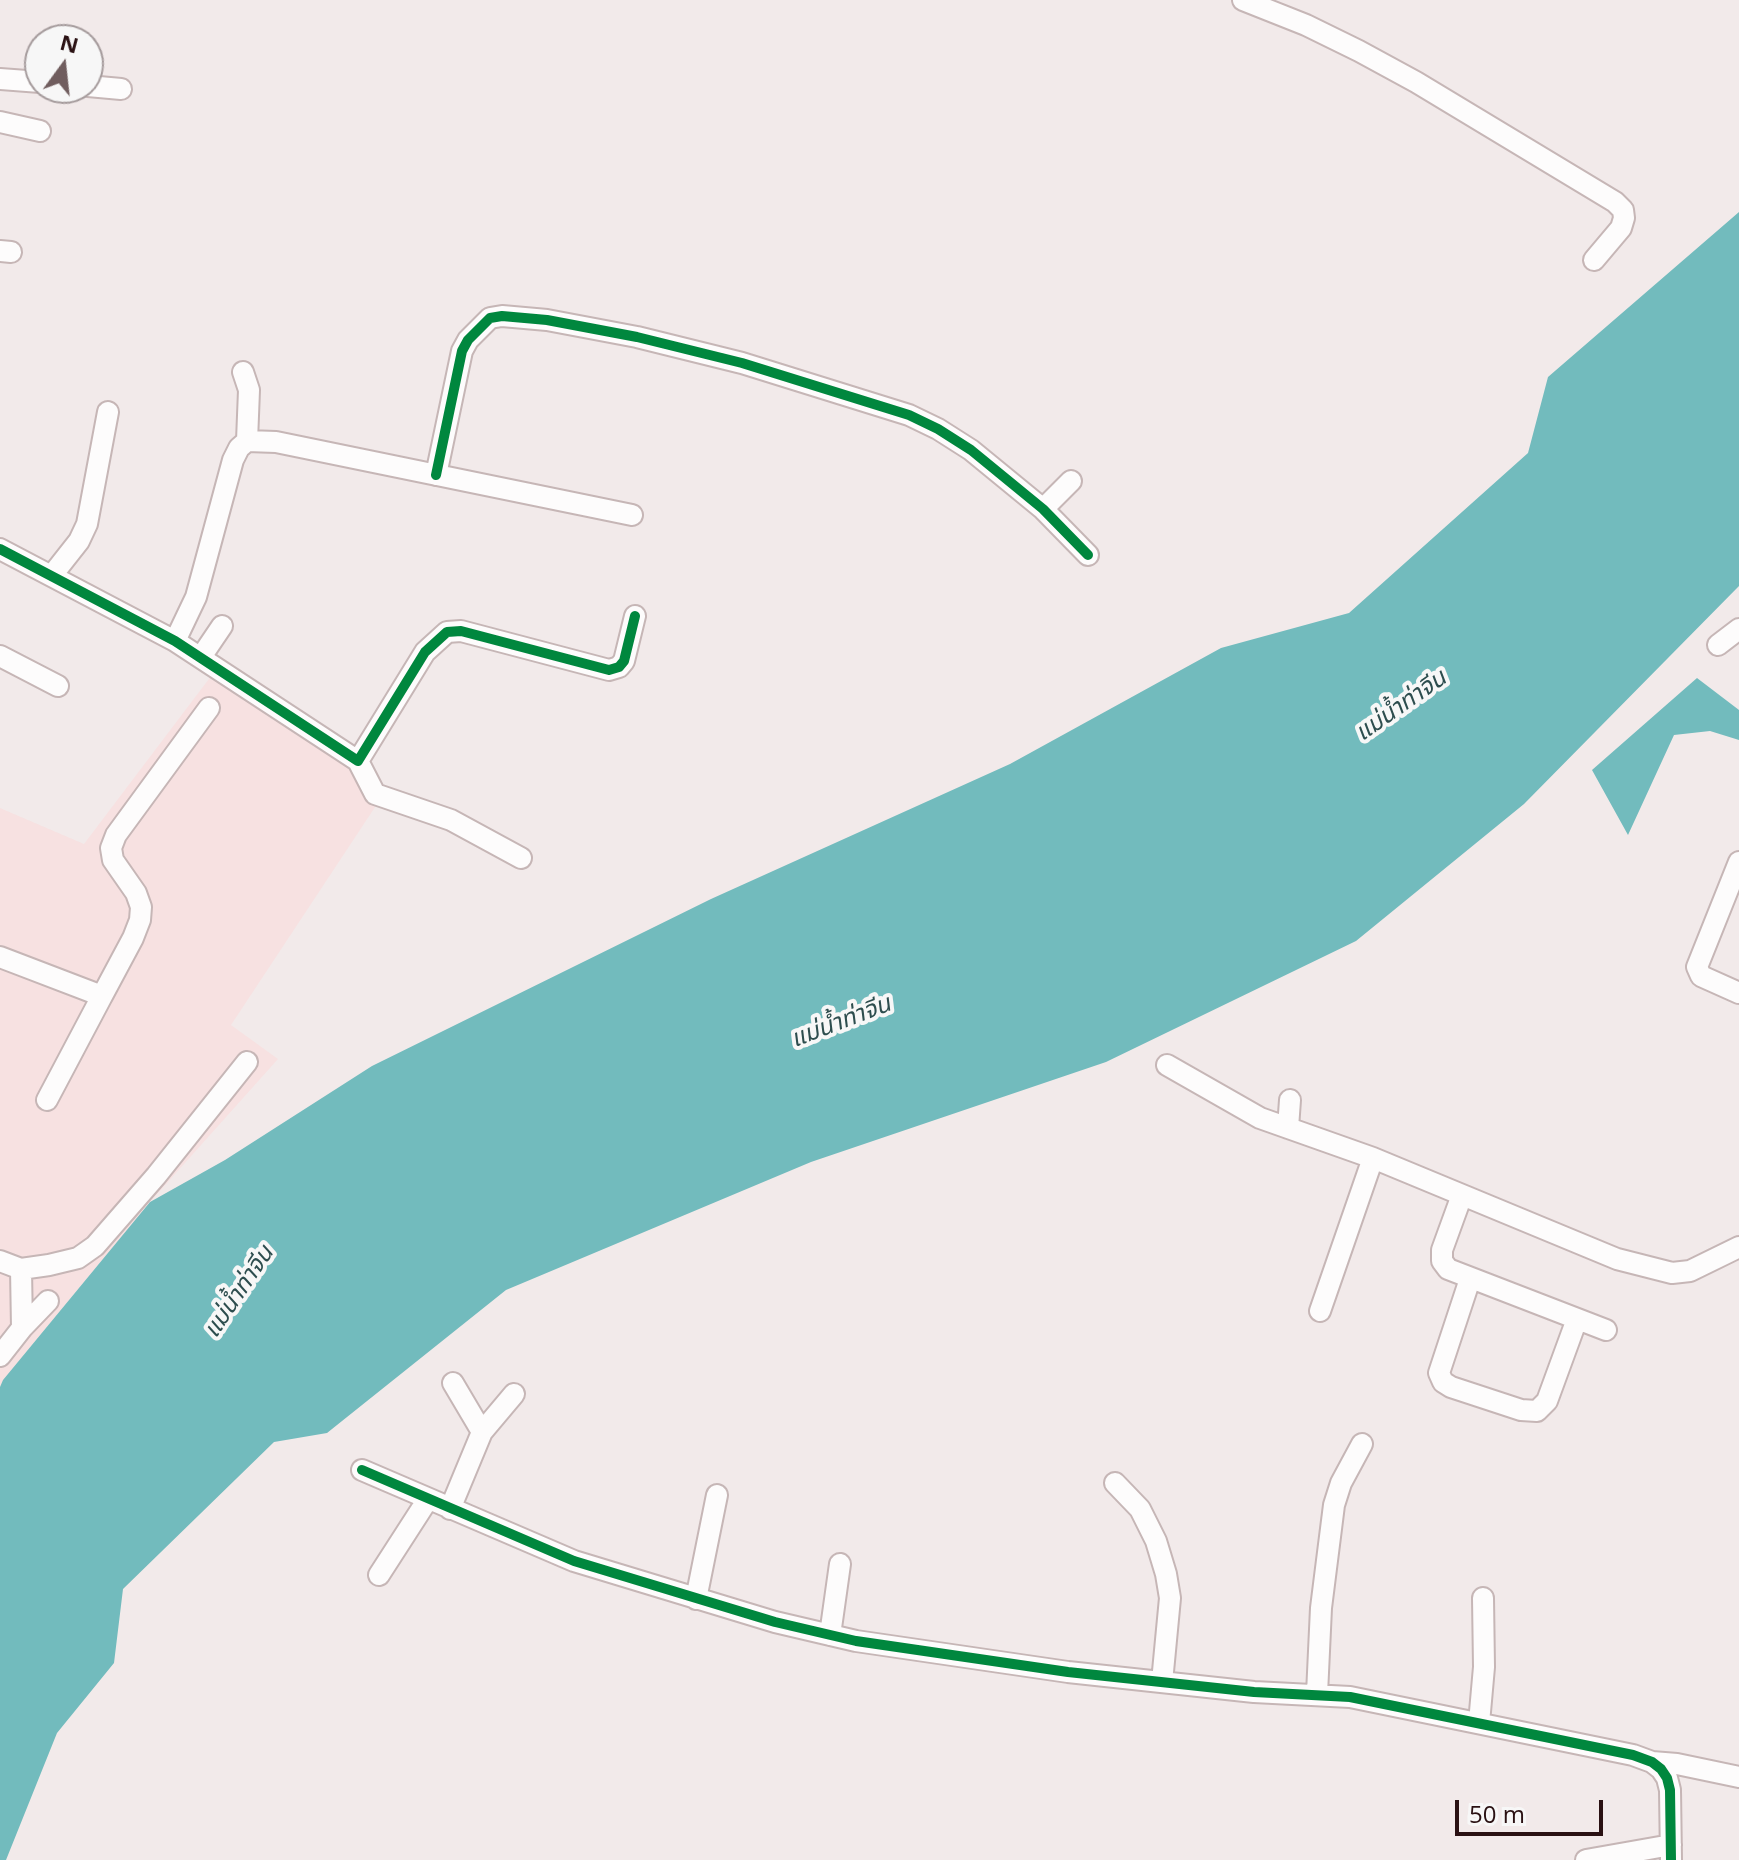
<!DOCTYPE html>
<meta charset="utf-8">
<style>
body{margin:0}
#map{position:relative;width:1739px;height:1860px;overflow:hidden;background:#f2eaea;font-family:"Open Sans",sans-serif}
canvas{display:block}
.north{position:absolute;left:24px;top:24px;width:80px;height:80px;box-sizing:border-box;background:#f7f7f7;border:2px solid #a59b9c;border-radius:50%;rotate:15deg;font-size:22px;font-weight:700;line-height:32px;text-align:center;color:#2a1113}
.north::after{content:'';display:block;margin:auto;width:28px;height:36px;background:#705d5e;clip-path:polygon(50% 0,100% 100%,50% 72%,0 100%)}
.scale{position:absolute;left:1455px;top:1800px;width:148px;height:36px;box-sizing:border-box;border:4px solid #2a1113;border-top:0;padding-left:10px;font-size:24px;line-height:28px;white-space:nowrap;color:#2a1113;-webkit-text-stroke:6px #f7f7f7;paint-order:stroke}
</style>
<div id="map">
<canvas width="1739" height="1860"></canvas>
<div class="north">N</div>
<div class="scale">50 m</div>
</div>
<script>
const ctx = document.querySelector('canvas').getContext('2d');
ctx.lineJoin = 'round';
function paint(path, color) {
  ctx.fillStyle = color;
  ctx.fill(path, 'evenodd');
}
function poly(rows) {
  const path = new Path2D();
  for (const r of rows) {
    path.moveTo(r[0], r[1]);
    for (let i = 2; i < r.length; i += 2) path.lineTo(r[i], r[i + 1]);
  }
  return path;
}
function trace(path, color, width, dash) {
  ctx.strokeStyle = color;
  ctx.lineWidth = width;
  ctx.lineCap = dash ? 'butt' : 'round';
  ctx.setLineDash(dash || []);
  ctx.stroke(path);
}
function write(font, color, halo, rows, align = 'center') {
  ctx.font = font + ' "Open Sans","Noto Sans Thai",sans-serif';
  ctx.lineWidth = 8;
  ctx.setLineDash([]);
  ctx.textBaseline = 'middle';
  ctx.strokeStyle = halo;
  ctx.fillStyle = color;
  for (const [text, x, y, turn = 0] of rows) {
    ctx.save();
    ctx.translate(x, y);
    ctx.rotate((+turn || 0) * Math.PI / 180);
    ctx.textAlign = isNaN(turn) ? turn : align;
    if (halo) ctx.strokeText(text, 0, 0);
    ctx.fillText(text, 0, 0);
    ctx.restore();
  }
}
const built = poly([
 [224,659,387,789,231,1025,278,1059,150,1202,3,1380,0,1387,0,808,84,844]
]);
const water = poly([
 [1739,212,1739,586,1524,804,1356,941,1106,1062,811,1162,506,1290,327,1433,274,1442,123,1589,114,1663,57,1733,6,1860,0,1860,0,1387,3,1380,150,1202,225,1160,372,1066,711,899,1010,764,1221,648,1349,613,1528,453,1548,377],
 [1697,678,1739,710,1739,740,1710,731,1674,735,1628,835,1592,770]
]);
const minor = poly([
 [1243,0,1306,25,1359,51,1416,82,1615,202,1623,210,1624,218,1621,228,1594,260],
 [0,79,40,82],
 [88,86,121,89],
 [0,122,40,131],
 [0,251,11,252],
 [243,372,249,390,247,441],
 [436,475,462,351,468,340,490,318,502,316,547,320,637,337,742,363,909,415,938,429,971,450,1043,509,1088,555],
 [1043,509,1071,481],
 [0,549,175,641,358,761,425,652,447,632,461,631,609,670,619,667,624,661,635,616],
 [53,574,79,541,87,524,108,412],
 [175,641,196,597,233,460,239,448,247,441,276,442,632,515],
 [1718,645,1739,629],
 [0,656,58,686],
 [201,657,222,626],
 [358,761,375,794,451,820,521,858],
 [1739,862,1697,967,1701,976,1739,993],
 [0,957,102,996,47,1100],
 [102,996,133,938,140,920,141,907,136,893,113,860,111,848,116,835,209,708],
 [1167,1065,1260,1118,1373,1158,1617,1259,1672,1273,1690,1271,1739,1247],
 [1288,1128,1290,1100],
 [1462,1195,1442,1250,1442,1261,1448,1269,1606,1330],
 [0,1261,21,1269,49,1265,78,1258,95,1246,156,1176,247,1062],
 [1470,1279,1439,1373,1443,1382,1451,1387,1521,1410,1537,1411,1547,1401,1577,1319],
 [1320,1311,1373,1158],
 [22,1328,48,1301],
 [0,1356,22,1328,21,1269],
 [453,1383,482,1432],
 [362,1470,574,1561,775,1622,856,1641,1068,1672,1254,1692,1350,1697,1633,1755,1652,1762,1661,1769,1667,1778,1670,1790,1671,1860],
 [1115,1483,1140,1509,1156,1541,1166,1574,1170,1598,1162,1682],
 [450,1509,482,1432,514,1394],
 [379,1575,428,1499],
 [696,1599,717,1495],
 [830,1635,840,1564],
 [1317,1694,1321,1608,1334,1505,1341,1483,1362,1444],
 [1479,1723,1484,1667,1483,1598],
 [1652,1762,1677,1764,1739,1777],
 [1586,1860,1671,1845]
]);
const cycleway = poly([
 [436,475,462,351,468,340,490,318,502,316,547,320,637,337,742,363,909,415,938,429,971,450,1043,509,1088,555],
 [0,549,175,641,358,761,425,652,447,632,461,631,609,670,619,667,624,661,635,616],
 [362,1470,574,1561,775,1622,856,1641,1068,1672,1254,1692,1350,1697,1633,1755,1652,1762,1661,1769,1667,1778,1670,1790,1671,1860]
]);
const waterNames = [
 ["แม่น้ำท่าจีน",1401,706,-35],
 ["แม่น้ำท่าจีน",841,1022,-21],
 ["แม่น้ำท่าจีน",239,1292,-56]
];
paint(built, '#f7e1e1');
paint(water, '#72bbbd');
trace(minor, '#c6b6b6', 24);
trace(minor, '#fdfcfc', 20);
trace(cycleway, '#00873e', 10);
write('italic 24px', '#2d4d4e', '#f7f7f7', waterNames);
</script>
